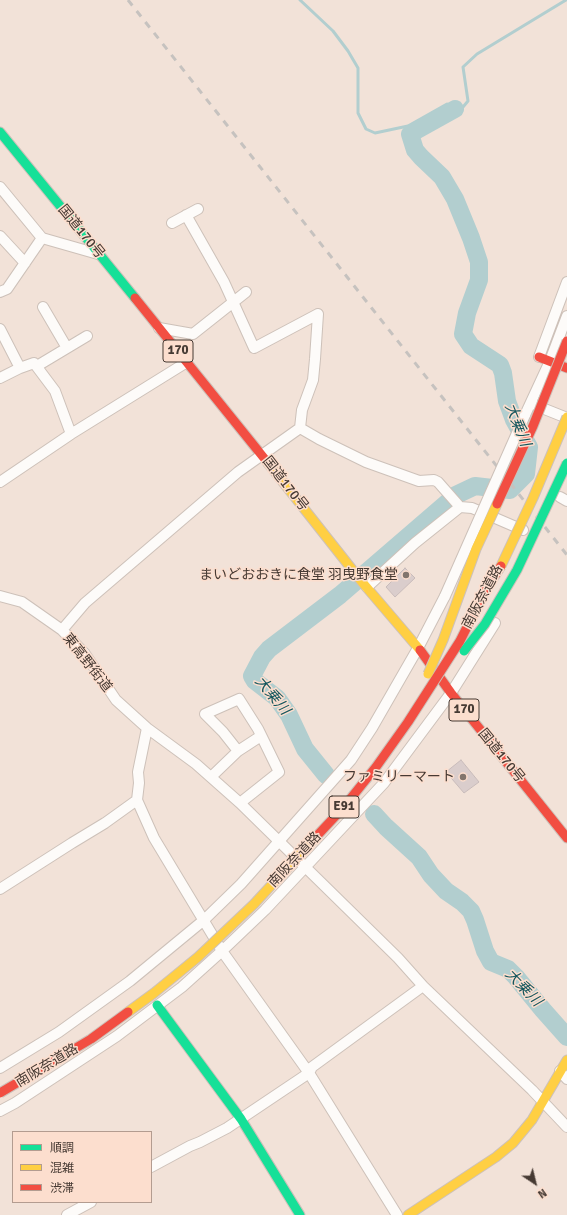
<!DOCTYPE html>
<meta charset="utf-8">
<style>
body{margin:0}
#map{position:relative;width:567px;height:1215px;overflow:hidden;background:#f2e2d8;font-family:Signika,"Noto Sans JP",sans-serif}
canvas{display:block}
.legend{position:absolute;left:12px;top:1131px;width:140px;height:72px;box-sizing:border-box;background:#fcdece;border:1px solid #b39c90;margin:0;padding:5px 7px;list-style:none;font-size:12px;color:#463a33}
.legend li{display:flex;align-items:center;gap:8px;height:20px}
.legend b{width:20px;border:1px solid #b39c90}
.north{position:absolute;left:515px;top:1163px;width:40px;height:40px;-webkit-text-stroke:3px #fcdece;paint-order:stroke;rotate:145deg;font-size:11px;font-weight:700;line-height:16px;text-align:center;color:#463a33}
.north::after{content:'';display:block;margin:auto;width:14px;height:18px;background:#463a33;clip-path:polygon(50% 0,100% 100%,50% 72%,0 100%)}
</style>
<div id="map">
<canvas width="567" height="1215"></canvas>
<ul class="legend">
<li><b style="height:5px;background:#16e098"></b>順調</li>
<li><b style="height:5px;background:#ffcf43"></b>混雑</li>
<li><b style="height:5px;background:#f24e42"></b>渋滞</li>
</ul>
<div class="north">N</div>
</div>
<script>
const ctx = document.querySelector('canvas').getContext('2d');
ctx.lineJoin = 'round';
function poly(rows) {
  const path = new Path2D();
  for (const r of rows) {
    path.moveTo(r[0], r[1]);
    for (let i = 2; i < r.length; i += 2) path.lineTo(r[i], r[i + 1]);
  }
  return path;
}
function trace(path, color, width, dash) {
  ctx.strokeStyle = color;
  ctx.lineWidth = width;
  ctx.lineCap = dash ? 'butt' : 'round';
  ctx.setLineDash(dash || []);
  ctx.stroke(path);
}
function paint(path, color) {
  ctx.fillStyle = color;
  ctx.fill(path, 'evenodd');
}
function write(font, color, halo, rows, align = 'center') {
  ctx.font = font + ' Signika,"Noto Sans JP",sans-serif';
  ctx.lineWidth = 3;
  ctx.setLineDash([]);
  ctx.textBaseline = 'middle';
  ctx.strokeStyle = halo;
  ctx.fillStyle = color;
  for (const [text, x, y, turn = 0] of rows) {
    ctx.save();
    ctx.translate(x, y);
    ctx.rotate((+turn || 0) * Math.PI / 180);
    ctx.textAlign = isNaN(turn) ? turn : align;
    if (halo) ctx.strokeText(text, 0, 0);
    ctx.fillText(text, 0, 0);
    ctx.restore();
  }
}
const stream = poly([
 [300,0,333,31,348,51,358,68,358,113,366,129,375,133,408,126,447,104,455,109,463,107,468,101,463,67,477,54,566,0]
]);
const river = poly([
 [326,775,305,749,289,715,277,698,255,681,252,676,262,657,269,649,340,595,456,495,475,486,510,490,526,474,529,447,514,420,507,401,503,373,500,365,471,346,463,334,467,313,479,280,479,262,471,238,455,199,442,177,421,157,415,150,410,134,455,109],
 [374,814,386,827,419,857,431,875,446,891,462,902,471,911,475,920,485,951,491,962,508,969,516,977,543,1010,567,1037]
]);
const building = poly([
 [405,568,415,578,395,597,386,587,405,568],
 [461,760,479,782,464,793,446,772,461,760]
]);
const street = poly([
 [0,187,42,238,98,254],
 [186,215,224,282,254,348,318,314],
 [172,223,198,209],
 [0,236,25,263],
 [0,292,7,289,42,238],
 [43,307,67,348],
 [159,328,193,334,246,292],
 [0,329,20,368,34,363,55,391,71,434],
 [539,357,567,282],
 [37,366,87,336],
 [0,378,20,368],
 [537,406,567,418],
 [525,415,550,361,567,316],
 [300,428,319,439,366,462,419,481,434,480,438,482,460,507],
 [0,482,71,434,187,362],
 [560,497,567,501],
 [367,587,415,543,460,507,472,508,523,530],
 [0,596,22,602,62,630,85,654,116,700,147,728,196,764,240,803,398,958,423,986,532,1090,567,1127],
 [62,630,85,603,238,472,300,428,302,410,313,380,315,359,318,314],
 [147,728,138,772,139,783,137,800,154,838,222,951,309,1073,397,1215],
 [238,751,223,732,205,714,239,699,258,729,279,772,240,803],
 [211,777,238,751,261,736],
 [0,889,72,843,105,823,137,800],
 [0,1068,59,1032,130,981,204,920,241,884,351,760,372,728,418,648,445,596],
 [560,1071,567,1079],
 [0,1111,15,1103,117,1036,182,987,222,951,265,910,384,783,451,693,495,623],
 [151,1167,190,1146,200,1142,227,1128,309,1073,312,1067,423,986],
 [67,1215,91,1202]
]);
const fast = poly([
 [0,132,135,298],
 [157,1005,241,1119,300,1215]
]);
const slow = poly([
 [268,463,362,582,420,650],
 [408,1215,496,1157,513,1143,532,1120,567,1060]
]);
const jam = poly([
 [135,298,268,463],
 [539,357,567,368],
 [420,650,451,693,567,838]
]);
const rail = poly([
 [128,0,567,555]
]);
const streetBridge = poly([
 [445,596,525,415]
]);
const fastBridge = poly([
 [464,651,485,624,517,570,567,463]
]);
const slowBridge = poly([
 [501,566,533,498,567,417],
 [428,674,443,640,476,549,497,504],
 [128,1012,154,993,198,957,254,904,313,840]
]);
const jamBridge = poly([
 [497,504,533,426,567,341],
 [313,840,343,808,376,767,408,722,460,641,485,591,501,566],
 [0,1093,91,1039,128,1012]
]);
const markers = [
 [406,575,4,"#82756d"],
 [463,777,4,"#82756d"]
];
const shields = [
 [178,351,30],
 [464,710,30],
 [344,807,30]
];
const shieldNames = [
 ["170",178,351],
 ["170",464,710],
 ["E91",344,807]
];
const streetNames = [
 ["国道170号",81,232,51],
 ["国道170号",285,484,52],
 ["南阪奈道路",483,597,-62],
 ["東高野街道",87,663,52],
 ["国道170号",501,756,51],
 ["南阪奈道路",295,860,-47],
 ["南阪奈道路",47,1066,-31]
];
const poiNames = [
 ["まいどおおきに食堂 羽曳野食堂",398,575],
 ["ファミリーマート",455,777]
];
const waterNames = [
 ["大乗川",517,425,68],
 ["大乗川",272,696,50],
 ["大乗川",523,988,46]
];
trace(stream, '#b2cecf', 3);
trace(river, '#b2cecf', 18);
paint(building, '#dacdcc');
trace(building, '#c8bbba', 1);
trace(street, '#cdc1b9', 12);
trace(fast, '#cdc1b9', 11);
trace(slow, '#cdc1b9', 11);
trace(jam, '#cdc1b9', 11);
trace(street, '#fdfbf9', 10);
trace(fast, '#16e098', 9);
trace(slow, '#ffcf43', 9);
trace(jam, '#f24e42', 9);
trace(rail, '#c6c2bf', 3, [7, 7]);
trace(streetBridge, '#cdc1b9', 12, []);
trace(fastBridge, '#cdc1b9', 11, []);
trace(slowBridge, '#cdc1b9', 11, []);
trace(jamBridge, '#cdc1b9', 11, []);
trace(streetBridge, '#fdfbf9', 10);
trace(fastBridge, '#16e098', 9);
trace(slowBridge, '#ffcf43', 9);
trace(jamBridge, '#f24e42', 9);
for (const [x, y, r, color] of markers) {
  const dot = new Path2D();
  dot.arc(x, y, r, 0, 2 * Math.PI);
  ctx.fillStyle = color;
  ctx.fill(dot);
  trace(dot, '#fcdece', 1.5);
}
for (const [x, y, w] of shields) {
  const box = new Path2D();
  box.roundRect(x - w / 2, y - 11, w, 22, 3);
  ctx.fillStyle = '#fcdece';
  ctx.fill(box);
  trace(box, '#463a33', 1);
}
write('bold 13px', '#463a33', null, shieldNames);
write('14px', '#463a33', '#fcdece', streetNames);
write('14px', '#463a33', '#fcdece', poiNames, 'right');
write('italic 15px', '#13565d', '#fcdece', waterNames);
</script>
